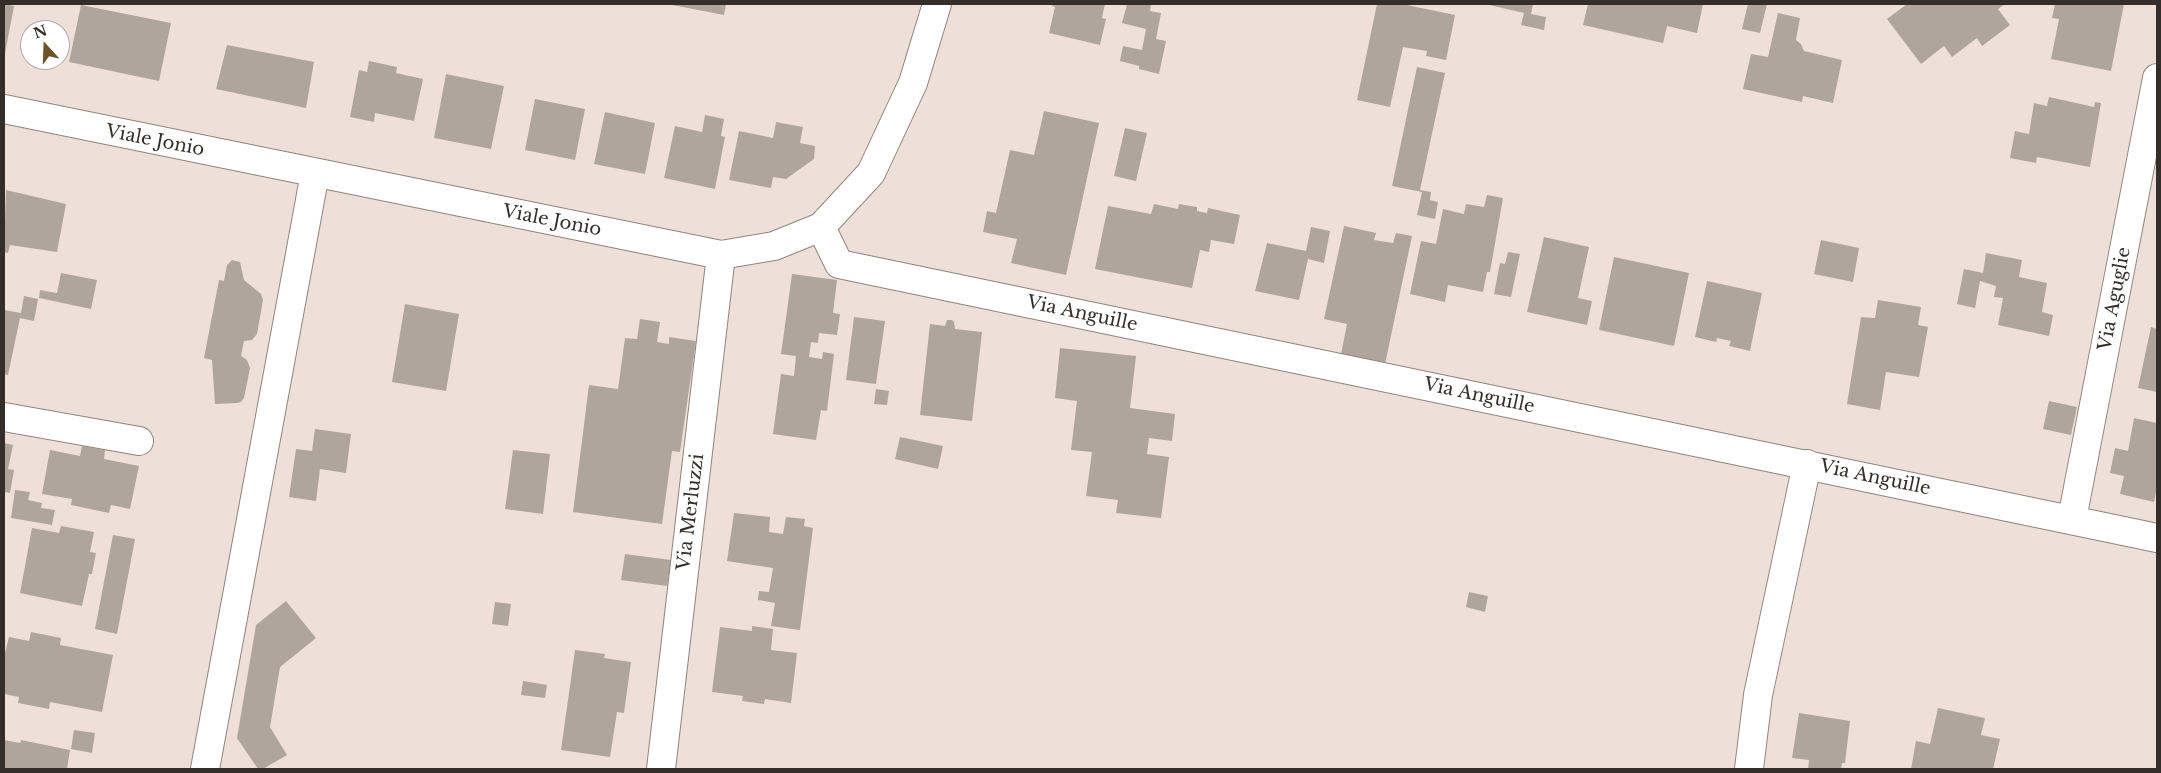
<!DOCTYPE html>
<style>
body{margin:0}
#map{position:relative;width:2161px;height:773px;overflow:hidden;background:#eee0d9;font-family:"Libre Baskerville",serif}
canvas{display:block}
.frame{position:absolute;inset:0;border:5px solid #342e2b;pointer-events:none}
.north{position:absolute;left:20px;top:20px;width:50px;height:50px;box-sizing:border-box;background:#fff;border:1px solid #aeabaa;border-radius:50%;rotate:340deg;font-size:14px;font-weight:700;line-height:20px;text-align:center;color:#342e2b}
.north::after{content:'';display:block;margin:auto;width:18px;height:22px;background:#6f5326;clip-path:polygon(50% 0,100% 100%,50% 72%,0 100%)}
</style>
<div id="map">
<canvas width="2161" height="773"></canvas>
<div class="frame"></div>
<div class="north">N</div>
</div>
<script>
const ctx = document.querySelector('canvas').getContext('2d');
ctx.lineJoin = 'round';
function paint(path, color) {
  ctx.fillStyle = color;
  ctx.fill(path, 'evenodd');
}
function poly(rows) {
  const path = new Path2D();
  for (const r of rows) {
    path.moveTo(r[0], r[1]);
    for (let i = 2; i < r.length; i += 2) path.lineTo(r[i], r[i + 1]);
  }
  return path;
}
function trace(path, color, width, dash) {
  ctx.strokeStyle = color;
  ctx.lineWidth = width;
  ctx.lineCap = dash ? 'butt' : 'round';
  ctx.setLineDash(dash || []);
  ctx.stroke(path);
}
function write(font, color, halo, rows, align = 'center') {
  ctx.font = font + ' "Libre Baskerville",serif';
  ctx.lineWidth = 4.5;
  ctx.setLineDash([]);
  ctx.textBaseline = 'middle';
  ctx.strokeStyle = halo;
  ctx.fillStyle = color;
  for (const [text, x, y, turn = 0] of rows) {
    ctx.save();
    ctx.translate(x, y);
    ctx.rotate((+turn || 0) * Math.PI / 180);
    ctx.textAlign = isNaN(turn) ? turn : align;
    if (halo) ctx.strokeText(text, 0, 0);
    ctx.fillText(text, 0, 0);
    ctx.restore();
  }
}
const building = poly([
 [4,4,14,6,5,54,4,54],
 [667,4,726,4,724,15],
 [1053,4,1105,4,1102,18,1106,19,1100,45,1049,33,1055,7,1052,6],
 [1127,4,1151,4,1150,11,1161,13,1156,39,1166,41,1159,74,1139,69,1139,66,1120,61,1123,46,1142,50,1146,29,1122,23],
 [1377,4,1402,4,1455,15,1446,60,1426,56,1427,51,1403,47,1390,107,1357,100],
 [1485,4,1533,4,1531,14,1546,17,1544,30,1521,25,1524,13],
 [1588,4,1703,4,1697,33,1667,26,1663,43,1583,25],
 [1748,4,1767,4,1760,33,1742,29],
 [1907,4,2005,4,1998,9,2010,25,1982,46,1977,38,1952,57,1944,46,1921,64,1887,19],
 [2055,4,2124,4,2111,71,2051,59,2059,19,2052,18],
 [81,5,171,23,159,81,69,62],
 [1778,13,1800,18,1796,40,1801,44,1804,51,1842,60,1833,103,1803,96,1802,102,1743,89,1751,54,1768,57],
 [227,45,314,62,306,108,216,89],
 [369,61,397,67,396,73,423,79,414,121,375,113,374,122,350,117,359,70,367,72],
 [1417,67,1445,73,1420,190,1431,192,1430,200,1438,202,1435,219,1417,215,1422,192,1392,186],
 [446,74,504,86,491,149,434,138],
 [2049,97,2094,107,2095,102,2101,103,2090,167,2037,157,2036,163,2010,158,2015,131,2029,134,2034,103,2047,106],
 [535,99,585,109,575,160,525,150],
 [1044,111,1099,123,1066,275,1011,263,1017,239,983,232,987,211,996,213,1010,150,1034,155],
 [605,112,655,123,645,174,594,164],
 [705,115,724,119,721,136,725,137,715,189,664,178,675,126,702,132],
 [776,122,803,127,800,143,815,146,814,159,786,179,773,177,771,188,729,180,739,131,773,138],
 [1125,128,1147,133,1136,181,1114,176],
 [6,190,66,204,57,252,10,245,8,253,4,252],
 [1487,195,1503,198,1490,272,1487,272,1483,292,1448,285,1445,302,1410,294,1421,241,1436,244,1443,209,1464,214,1466,204,1484,207],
 [1154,204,1178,209,1179,204,1197,207,1197,211,1207,213,1208,208,1240,215,1234,244,1211,240,1209,252,1200,250,1192,288,1095,269,1108,206,1151,214],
 [1344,226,1376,233,1374,240,1393,243,1396,233,1412,236,1384,369,1340,359,1347,324,1324,319],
 [1311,227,1330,231,1324,263,1308,259,1299,300,1255,291,1267,243,1306,251],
 [1544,237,1589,247,1578,298,1592,301,1587,325,1527,312],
 [1821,240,1859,248,1853,282,1814,274],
 [1508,252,1520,254,1511,297,1494,294,1500,263,1505,264],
 [1986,253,2022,260,2019,277,2047,283,2042,312,2053,315,2049,336,1998,325,2003,298,1994,297,1996,286,1980,281,1975,308,1957,304,1964,269,1983,273],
 [1614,257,1689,273,1674,346,1599,330],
 [232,260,240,262,244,280,261,294,263,300,257,334,252,340,244,341,241,356,247,360,250,368,244,398,241,402,237,403,215,404,212,360,204,358,219,280,224,281,227,265],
 [61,273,97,280,91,309,39,298,40,290,57,293],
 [792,274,837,280,833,313,840,314,837,335,819,333,818,343,811,342,809,357,822,359,823,352,834,354,827,411,821,410,816,440,773,434,781,374,794,376,796,356,781,354],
 [1707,281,1762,293,1750,351,1729,346,1731,341,1717,338,1716,342,1695,337],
 [24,296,38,299,34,321,20,318,8,375,4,374,4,310,21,313],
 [1878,300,1921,307,1918,325,1928,327,1919,377,1886,372,1880,410,1847,404,1861,317,1875,318],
 [405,304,459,314,446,391,392,382],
 [854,317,885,321,876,384,846,380],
 [640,319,660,322,657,342,669,344,669,337,696,341,680,452,672,451,662,524,573,512,589,385,618,389,625,338,637,339],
 [947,320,952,320,954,322,955,329,982,332,972,421,920,415,930,324,945,326],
 [2151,327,2157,329,2157,392,2138,388],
 [1060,348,1136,356,1130,408,1175,414,1172,441,1149,438,1147,454,1169,457,1161,518,1116,513,1118,500,1086,496,1092,452,1071,450,1077,401,1055,398],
 [876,389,889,391,887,405,874,404],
 [2049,401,2077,407,2071,435,2043,429],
 [2134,418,2157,423,2157,488,2154,502,2120,494,2124,476,2110,473,2115,448,2128,451],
 [315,429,351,434,346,473,320,469,316,501,289,497,296,449,312,451],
 [900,437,943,446,938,469,895,459],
 [4,443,13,445,8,469,14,470,10,493,4,492],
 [82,446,105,450,104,459,139,466,130,509,111,505,109,513,71,505,72,499,42,494,50,450,80,456],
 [513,450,550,454,543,514,505,509],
 [15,490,30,492,28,500,42,503,41,508,55,510,52,525,11,518],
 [734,513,770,517,769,532,783,534,786,517,805,519,804,526,813,528,800,630,771,626,775,603,758,600,759,591,769,592,773,568,727,561],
 [61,526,94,532,90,552,96,553,92,574,89,574,82,606,20,593,32,528,59,533],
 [113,535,135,539,117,634,95,629],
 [625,554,671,560,667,586,621,580],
 [1469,592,1488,596,1485,612,1466,607],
 [286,601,316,638,280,667,270,727,287,755,263,769,258,769,237,738,256,625],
 [495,602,511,604,508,626,492,624],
 [752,626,773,629,771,650,797,653,791,703,765,699,764,704,742,701,743,696,712,692,720,627,752,631],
 [31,632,61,638,60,645,113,655,102,712,50,702,49,709,18,703,19,697,4,694,4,657,9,637,29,641],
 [575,650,605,654,604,658,631,662,624,713,617,712,610,757,561,750],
 [523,681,547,685,545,698,521,695],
 [1938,708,1985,718,1981,735,2000,739,1993,769,1911,769,1916,741,1930,744],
 [1799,713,1850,721,1845,763,1842,763,1841,769,1808,769,1809,760,1792,758],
 [74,730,95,733,92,753,71,749],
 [4,740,20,743,21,740,70,750,67,769,4,769]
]);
const minor = poly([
 [4,109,721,255,774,246,821,227,871,173,913,83,937,4],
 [821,227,839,264,2157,538],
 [4,417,139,441],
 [2072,519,2157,78],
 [205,769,315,173],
 [661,769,721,255],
 [1749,769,1758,695,1807,464]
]);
const streetNames = [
 ["Viale Jonio",155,141,11],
 ["Viale Jonio",552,221,11],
 ["Via Aguglie",2115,299,-79],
 ["Via Anguille",1082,314,12],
 ["Via Anguille",1479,396,12],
 ["Via Anguille",1875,478,12],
 ["Via Merluzzi",691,512,-83]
];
paint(building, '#b0a59c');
trace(minor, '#91857e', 30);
trace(minor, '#fff', 28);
write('18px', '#342e2b', '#fff', streetNames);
</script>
